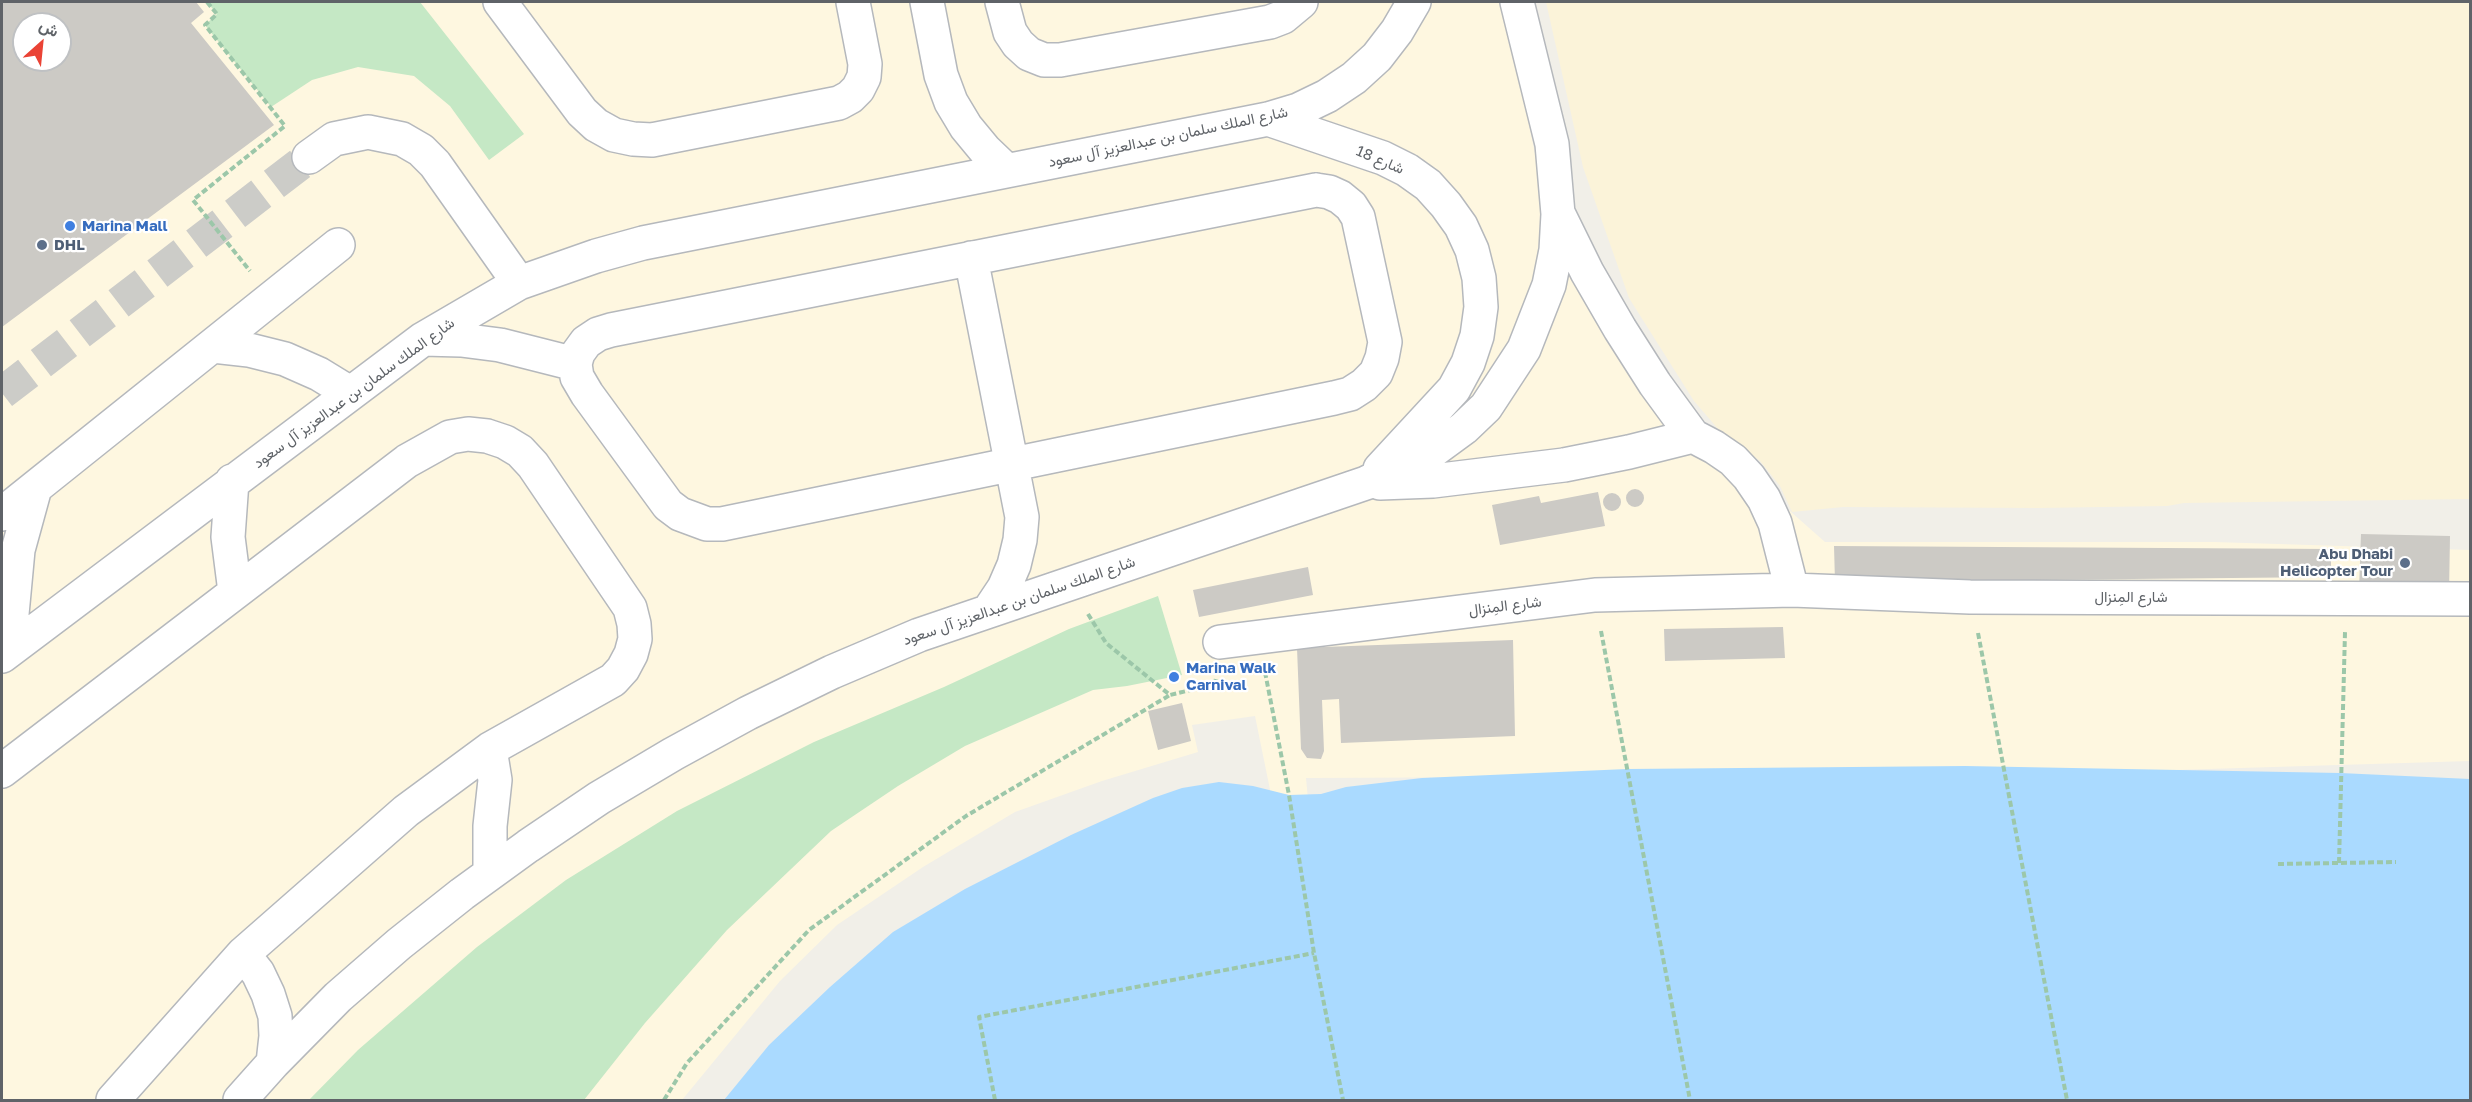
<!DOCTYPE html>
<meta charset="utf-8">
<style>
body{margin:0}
#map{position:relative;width:2472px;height:1102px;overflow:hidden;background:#f1efe8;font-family:"Golos Text",Vazirmatn,sans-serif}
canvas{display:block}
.frame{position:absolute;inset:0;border:3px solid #5f6368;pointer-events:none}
.north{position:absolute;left:12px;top:12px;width:60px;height:60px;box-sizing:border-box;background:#fff;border:2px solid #bfc1c3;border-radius:50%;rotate:27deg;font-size:16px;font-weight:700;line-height:24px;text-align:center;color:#5f6368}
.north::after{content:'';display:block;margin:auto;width:21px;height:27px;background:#ea4335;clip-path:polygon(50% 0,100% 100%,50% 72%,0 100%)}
</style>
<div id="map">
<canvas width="2472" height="1102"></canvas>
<div class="frame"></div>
<div class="north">ش</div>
</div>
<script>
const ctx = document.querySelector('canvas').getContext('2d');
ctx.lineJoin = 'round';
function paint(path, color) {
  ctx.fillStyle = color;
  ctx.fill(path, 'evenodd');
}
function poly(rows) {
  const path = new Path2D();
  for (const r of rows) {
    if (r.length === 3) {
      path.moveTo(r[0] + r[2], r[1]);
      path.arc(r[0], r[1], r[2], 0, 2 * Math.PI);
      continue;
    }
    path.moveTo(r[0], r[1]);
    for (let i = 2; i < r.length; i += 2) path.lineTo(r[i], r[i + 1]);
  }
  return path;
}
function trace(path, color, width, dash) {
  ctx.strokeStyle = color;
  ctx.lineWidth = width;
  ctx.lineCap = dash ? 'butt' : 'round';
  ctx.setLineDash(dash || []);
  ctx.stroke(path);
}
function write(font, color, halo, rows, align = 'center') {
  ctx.font = font + ' "Golos Text",Vazirmatn,sans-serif';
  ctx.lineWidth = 4.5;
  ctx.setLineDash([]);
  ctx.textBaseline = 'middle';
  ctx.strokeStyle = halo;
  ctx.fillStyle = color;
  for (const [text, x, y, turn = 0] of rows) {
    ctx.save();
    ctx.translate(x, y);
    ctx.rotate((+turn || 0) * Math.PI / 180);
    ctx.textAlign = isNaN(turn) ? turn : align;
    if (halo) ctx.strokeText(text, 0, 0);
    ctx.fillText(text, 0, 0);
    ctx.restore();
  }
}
const commercial = poly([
 [2,2,1504,2,1542,188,1665,424,1782,504,1825,542,2214,542,2470,550,2470,761,2011,775,1306,778,1310,821,1277,824,1255,716,1192,725,1198,752,1102,781,1015,812,923,867,837,925,780,981,682,1100,2,1100],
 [24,24,60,24,60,60,24,60]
]);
const green = poly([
 [207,2,420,2,524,134,489,160,450,106,414,76,358,67,312,80,271,107,205,25,217,14],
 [1158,596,1182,675,1127,686,1093,690,965,746,898,786,831,831,727,930,645,1023,584,1100,309,1100,358,1050,477,947,566,880,677,811,814,742,944,687,1069,629]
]);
const sand = poly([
 [1546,2,2470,2,2470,499,2184,503,2167,506,2039,508,1843,507,1792,512,1780,486,1760,461,1719,430,1694,401,1629,298,1583,167]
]);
const water = poly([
 [1965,766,2340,773,2470,779,2470,1100,724,1100,769,1045,830,987,893,932,965,889,1071,835,1153,798,1182,788,1219,782,1253,786,1289,795,1321,794,1346,787,1422,778,1627,769]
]);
const building = poly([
 [2,2,196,2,204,12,191,23,274,125,2,327],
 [24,24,60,24,60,60,24,60],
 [1635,498,9],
 [1598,492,1605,526,1500,545,1492,505,1539,496,1541,503],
 [1612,502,9],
 [2361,534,2450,536,2449,593,2359,590],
 [1834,546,2331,549,2331,577,1835,582],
 [1308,567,1313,595,1199,617,1193,590],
 [1783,627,1785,658,1665,661,1664,629],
 [1513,640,1515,736,1341,743,1339,699,1322,700,1324,751,1321,759,1307,758,1301,749,1297,648],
 [1182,703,1191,741,1158,750,1148,711]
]);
const minorTunnel = poly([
 [2,393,309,157]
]);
const path = poly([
 [207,2,217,14,205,25,285,126,193,200,250,271],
 [1088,614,1106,643,1170,695,1215,684,1216,677],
 [1601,631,1690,1100],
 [1978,633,2067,1100],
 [1265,672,1289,795,1314,953,1343,1100],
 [2339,863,2345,632],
 [2278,864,2396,862],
 [664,1100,687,1063,809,930,966,816,1170,695],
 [995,1100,979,1017,1314,953]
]);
const minor = poly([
 [500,2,582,112,596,125,614,135,633,139,652,140,839,103,850,97,858,89,864,77,865,64,853,2],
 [927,2,941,75,951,102,966,127,985,150,1007,171],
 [1002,2,1010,32,1018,44,1029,54,1044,60,1060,60,1270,22,1283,17,1301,2],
 [1268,119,1383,158,1407,170,1428,185,1446,205,1461,226,1472,250,1479,278,1481,307,1477,336,1468,363,1454,389,1380,469],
 [309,157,334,139,368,132,402,139,421,150,435,164,519,283],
 [1316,190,1329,192,1340,197,1351,206,1358,217,1385,342,1382,358,1376,373,1364,385,1350,394,1334,398,722,524,707,524,680,514,668,505,587,394,577,377,575,364,578,353,586,342,598,334,611,330,1316,190],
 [1559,215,1587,272,1620,329,1655,384,1693,436],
 [971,258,1022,517,1020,540,1014,565,1004,588,990,609],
 [423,339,461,340,500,345,575,364],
 [213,346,249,350,285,359,319,374,350,393],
 [232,481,228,537,235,592],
 [1380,483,1433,481,1564,465,1629,452,1693,436,1714,447,1733,460,1749,477,1764,499,1775,523,1792,590],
 [2,514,338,245],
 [1220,642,1595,595,1792,590,1970,597,2470,599],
 [14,646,12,614,18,550,35,488],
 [2,656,423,339,519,283,596,256,643,243,1268,119,1298,110,1327,96,1354,78,1377,57,1397,31,1414,2],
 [490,749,495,780,490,826,490,873],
 [2,771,407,461,450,437,468,434,487,436,505,442,520,451,533,465,630,608,634,624,635,639,631,654,623,669,613,680,490,749,406,811,243,954,113,1100],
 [243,954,258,973,268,994,275,1016,276,1036,273,1063],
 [240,1100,273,1063,338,997,399,944,462,894,528,846,599,798,673,754,748,713,832,672,919,635,1366,483,1434,450,1464,428,1486,407,1524,349,1549,285,1556,250,1558,214,1552,144,1517,2]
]);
const markers = [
 [70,226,6,"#3f7fe0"],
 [42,245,6,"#5c6f8a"],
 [2405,563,6,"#5c6f8a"],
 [1174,677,6,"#3f7fe0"]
];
const streetNames = [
 ["شارع الملك سلمان بن عبدالعزيز آل سعود",1168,137,-12],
 ["شارع 18",1380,160,23],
 ["شارع الملك سلمان بن عبدالعزيز آل سعود",354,393,-36],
 ["شارع المِنزال",2131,597],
 ["شارع الملك سلمان بن عبدالعزيز آل سعود",1019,601,-19],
 ["شارع المِنزال",1505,606,-7]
];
const shopNames = [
 ["Marina Mall",82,226],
 ["Marina Walk",1186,668],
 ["Carnival",1186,685]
];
const serviceNames = [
 ["DHL",54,245],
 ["Abu Dhabi",2393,554,"right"],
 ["Helicopter Tour",2393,571,"right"]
];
paint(commercial, '#fef7e0');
paint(green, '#c5e8c5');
paint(sand, '#fbf3d9');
paint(water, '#aadaff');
paint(building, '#cccac5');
trace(minorTunnel, '#ccccc8', 33, [33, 16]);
trace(minor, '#b5b8bc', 36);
trace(path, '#9cc7a9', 4, [6, 3]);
trace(minor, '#fff', 33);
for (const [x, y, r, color] of markers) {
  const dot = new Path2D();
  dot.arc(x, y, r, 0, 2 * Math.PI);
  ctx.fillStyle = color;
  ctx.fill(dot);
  trace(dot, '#fff', 2);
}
write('15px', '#5f6368', '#fff', streetNames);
write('bold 15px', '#366cbe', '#fff', shopNames, 'left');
write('bold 15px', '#4e5e75', '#fff', serviceNames, 'left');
</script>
